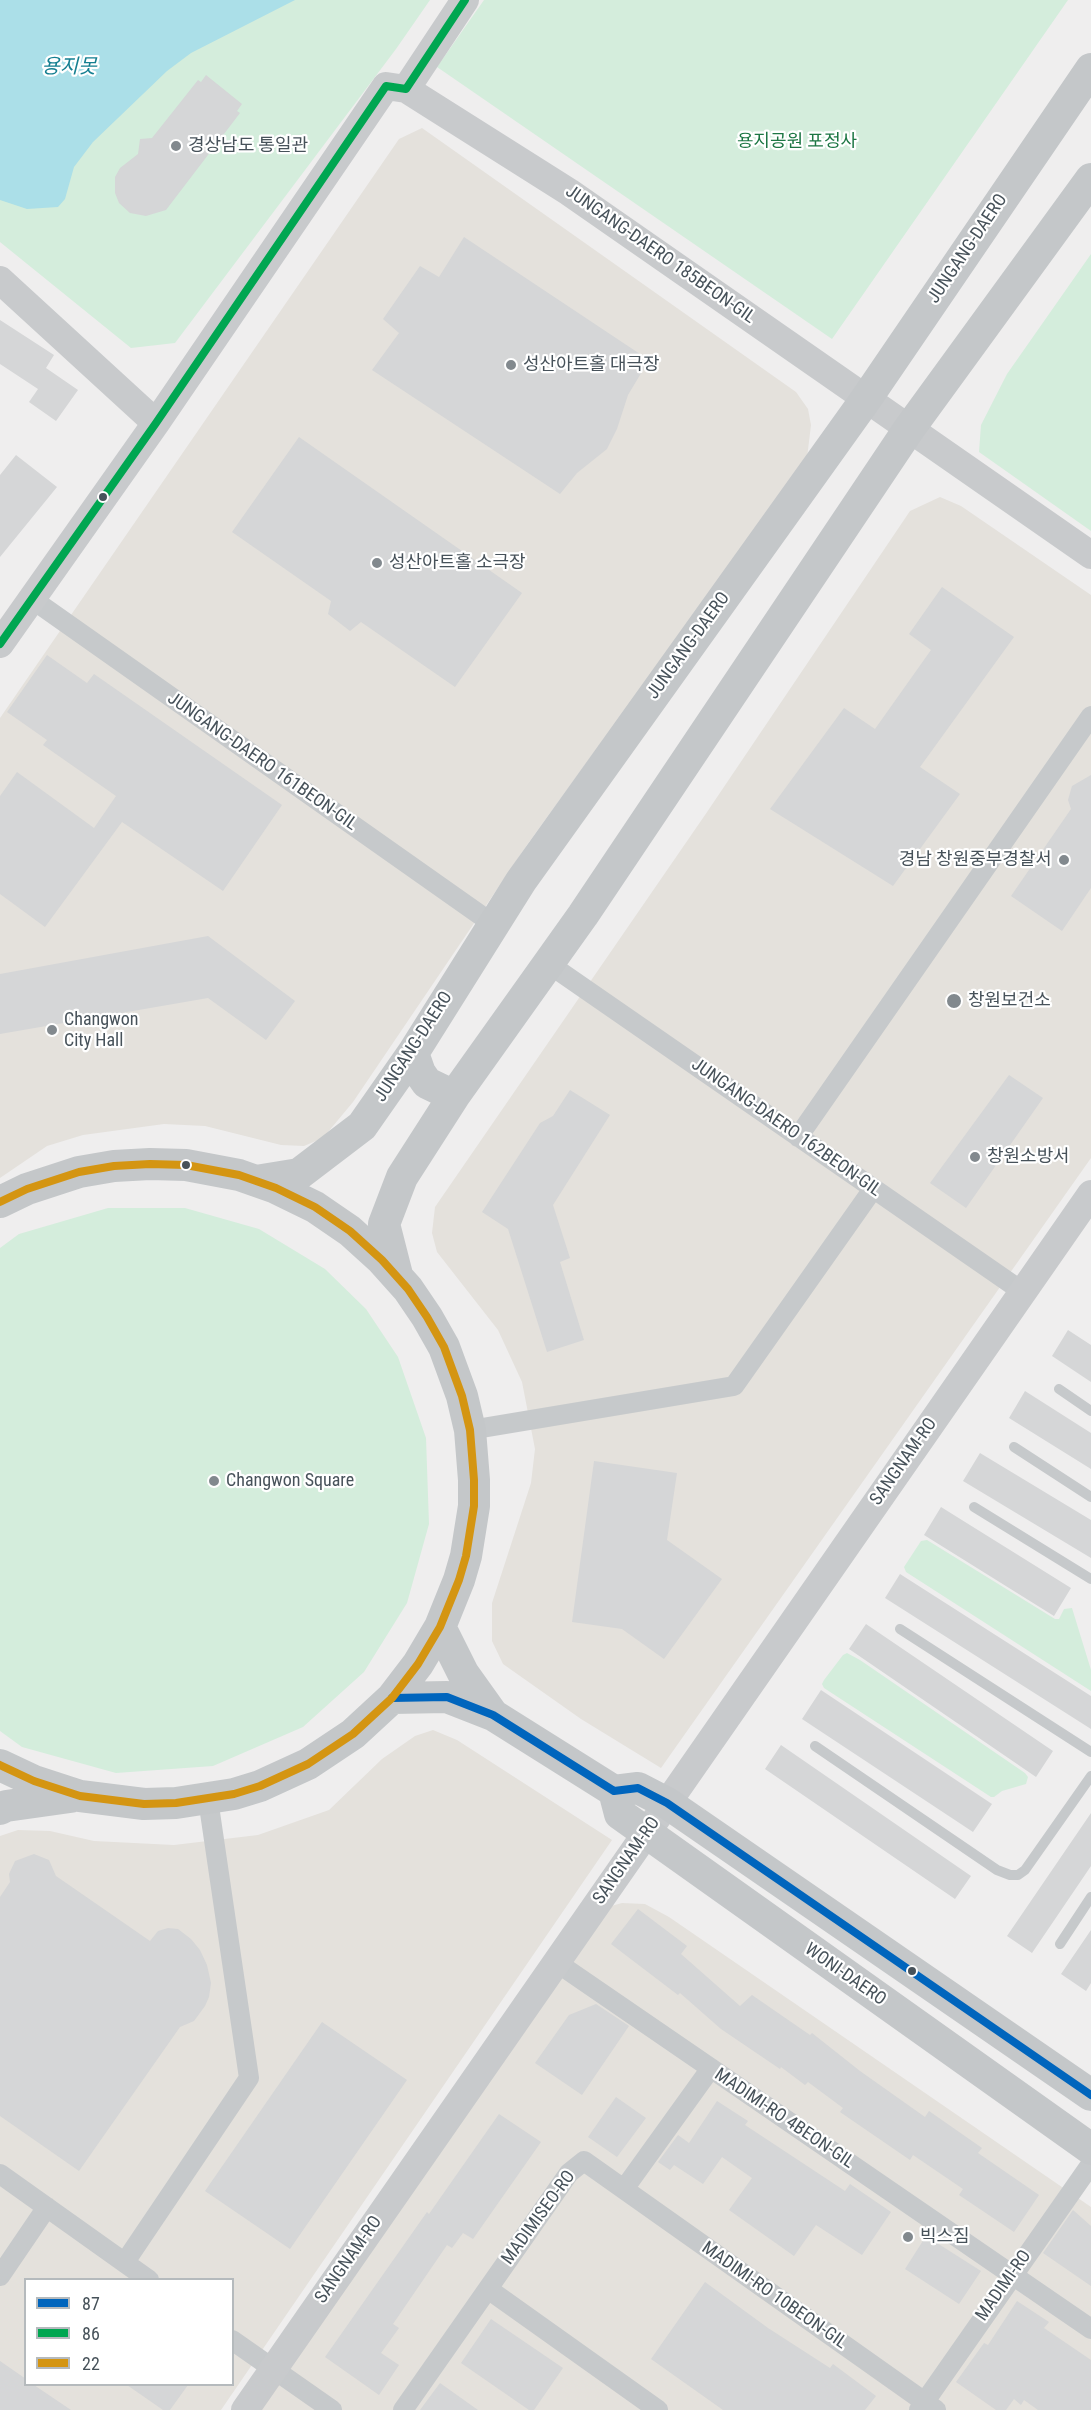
<!DOCTYPE html>
<meta charset="utf-8">
<style>
body{margin:0}
#map{position:relative;width:1091px;height:2410px;overflow:hidden;background:#efeeee;font-family:"Roboto Condensed",sans-serif}
canvas{display:block}
.legend{position:absolute;left:24px;top:2278px;width:210px;height:108px;box-sizing:border-box;background:#fff;border:2px solid #b5babd;margin:0;padding:8px 10px;list-style:none;font-size:18px;color:#47525a}
.legend li{display:flex;align-items:center;gap:12px;height:30px}
.legend b{width:30px;border:2px solid #b5babd}
</style>
<div id="map">
<canvas width="1091" height="2410"></canvas>
<ul class="legend">
<li><b style="height:8px;background:#0065bd"></b>87</li>
<li><b style="height:8px;background:#00a651"></b>86</li>
<li><b style="height:8px;background:#d49512"></b>22</li>
</ul>
</div>
<script>
const ctx = document.querySelector('canvas').getContext('2d');
ctx.lineJoin = 'round';
function paint(path, color) {
  ctx.fillStyle = color;
  ctx.fill(path, 'evenodd');
}
function poly(rows) {
  const path = new Path2D();
  for (const r of rows) {
    path.moveTo(r[0], r[1]);
    for (let i = 2; i < r.length; i += 2) path.lineTo(r[i], r[i + 1]);
  }
  return path;
}
function trace(path, color, width, dash) {
  ctx.strokeStyle = color;
  ctx.lineWidth = width;
  ctx.lineCap = dash ? 'butt' : 'round';
  ctx.setLineDash(dash || []);
  ctx.stroke(path);
}
function write(font, color, halo, rows, align = 'center') {
  ctx.font = font + ' "Roboto Condensed","Noto Sans KR",sans-serif';
  ctx.lineWidth = 4.5;
  ctx.setLineDash([]);
  ctx.textBaseline = 'middle';
  ctx.strokeStyle = halo;
  ctx.fillStyle = color;
  for (const [text, x, y, turn = 0] of rows) {
    ctx.save();
    ctx.translate(x, y);
    ctx.rotate((+turn || 0) * Math.PI / 180);
    ctx.textAlign = isNaN(turn) ? turn : align;
    if (halo) ctx.strokeText(text, 0, 0);
    ctx.fillText(text, 0, 0);
    ctx.restore();
  }
}
const commercial = poly([
 [422,128,796,392,808,409,811,425,807,458,527,845,353,1102,323,1138,304,1146,281,1145,205,1126,164,1124,83,1135,47,1146,0,1178,0,718,399,139],
 [940,497,961,506,1091,595,1091,1158,661,1768,581,1719,503,1664,492,1641,492,1603,531,1483,535,1449,522,1382,498,1330,437,1252,432,1233,435,1207,705,815,910,511],
 [433,1730,457,1740,612,1840,221,2410,0,2410,0,1836,18,1830,50,1831,94,1841,174,1845,258,1835,329,1810,382,1759,415,1736],
 [26,2280,232,2280,232,2384,26,2384],
 [622,1903,645,1904,669,1917,1091,2207,1091,2410,255,2410,604,1908]
]);
const green = poly([
 [0,0,430,0,396,49,175,343,131,348,0,242],
 [484,0,1068,0,832,339,437,67],
 [1091,254,1091,531,979,452,981,425,1007,374],
 [108,1208,185,1208,259,1229,325,1269,366,1309,398,1357,426,1438,429,1524,407,1603,364,1672,303,1727,213,1766,116,1773,22,1747,0,1731,0,1248,19,1234],
 [927,1540,1055,1619,1059,1619,1064,1609,1072,1608,1091,1670,1091,1691,906,1572,904,1567,921,1541],
 [847,1653,860,1660,1025,1773,1028,1777,1026,1784,1002,1791,994,1797,991,1797,824,1688,822,1684,824,1680,843,1655]
]);
const water = poly([
 [0,0,295,0,191,53,167,71,93,142,74,167,65,199,58,207,27,209,0,200]
]);
const building = poly([
 [206,75,242,104,237,111,240,113,166,210,146,216,130,213,119,203,115,193,115,177,120,168,138,154,140,139,152,138,198,80,201,82],
 [464,237,649,360,628,395,617,429,607,449,577,473,560,494,372,370,399,333,383,319,420,266,439,277],
 [0,320,54,355,46,368,78,390,56,421,29,402,38,389,0,364],
 [299,437,522,593,455,687,361,622,350,631,328,614,331,601,232,532],
 [16,455,57,487,0,557,0,475],
 [942,587,1014,637,920,767,960,794,893,886,770,809,844,708,875,729,931,650,909,634],
 [47,655,87,683,94,674,282,805,223,891,122,822,45,927,0,894,0,796,17,772,94,828,116,796,43,745,47,740,7,712],
 [1091,775,1091,888,1062,931,1011,896,1071,809,1068,800,1072,786],
 [208,936,295,1001,266,1040,208,998,0,1034,0,974],
 [1009,1075,1043,1098,966,1208,930,1183],
 [570,1090,610,1115,553,1205,570,1258,560,1262,584,1340,547,1352,508,1229,482,1212,540,1123,553,1116],
 [1068,1330,1091,1345,1091,1382,1052,1356],
 [1025,1391,1091,1433,1091,1469,1009,1418],
 [980,1453,1091,1520,1091,1558,963,1481],
 [594,1461,677,1473,667,1540,722,1579,664,1659,622,1629,572,1622],
 [941,1507,1071,1588,1054,1616,924,1535],
 [900,1574,1091,1696,1091,1729,885,1598],
 [866,1624,1053,1751,1036,1777,849,1649],
 [821,1690,992,1804,973,1832,802,1719],
 [781,1745,971,1876,955,1899,765,1769],
 [1091,1813,1091,1866,1032,1953,1007,1936],
 [34,1854,49,1860,56,1876,150,1941,158,1931,168,1928,178,1929,191,1939,200,1950,207,1965,211,1983,209,1997,205,2006,194,2021,180,2027,79,2171,0,2116,0,1897,10,1882,9,1874,15,1861],
 [638,1909,687,1946,681,1954,740,2006,752,1995,810,2035,812,2033,860,2071,925,2117,929,2111,982,2148,978,2153,1039,2195,1014,2232,959,2195,963,2189,913,2155,910,2160,840,2112,843,2108,808,2082,805,2085,781,2067,780,2069,721,2029,680,1993,678,1995,611,1944],
 [1091,1930,1091,1983,1086,1991,1061,1974],
 [596,2004,629,2026,582,2095,535,2063,569,2015],
 [322,2022,407,2080,290,2249,205,2191],
 [616,2097,646,2118,617,2157,588,2137],
 [717,2101,748,2121,745,2125,845,2191,850,2184,891,2212,862,2255,816,2225,794,2256,729,2210,752,2178,722,2157,703,2184,674,2165,670,2170,658,2162,678,2135,689,2143],
 [499,2114,541,2142,473,2239,463,2233,452,2248,447,2245,393,2324,399,2328,381,2353,399,2365,379,2395,325,2357,427,2212,429,2214],
 [1073,2210,1091,2226,1091,2286,1043,2253],
 [926,2236,981,2271,959,2304,905,2269],
 [705,2282,768,2328,830,2368,833,2364,876,2396,865,2410,723,2410,651,2359],
 [1017,2301,1049,2322,1044,2328,1091,2360,1091,2410,1038,2410,1024,2400,1021,2405,1014,2399,1006,2410,996,2410,956,2382,984,2343,988,2345],
 [491,2319,563,2368,534,2410,529,2410,461,2363],
 [0,2361,26,2379,26,2385,34,2385,71,2410,0,2410],
 [440,2383,478,2410,420,2410],
 [127,2385,188,2385,170,2410,163,2410]
]);
const lane = poly([
 [1059,1389,1091,1411],
 [1014,1447,1091,1497],
 [974,1507,1091,1579],
 [900,1629,1091,1752],
 [815,1746,997,1870,1010,1875,1018,1875,1025,1870,1091,1776],
 [1060,1944,1091,1897]
]);
const street = poly([
 [32,599,493,924],
 [549,964,1023,1292],
 [798,1137,1091,716],
 [470,1430,734,1386,873,1189],
 [556,1962,1091,2329],
 [0,2174,149,2280],
 [624,2189,711,2068],
 [125,2262,249,2078,208,1799],
 [0,2276,47,2207],
 [488,2289,658,2410],
 [232,2340,332,2410],
 [403,2410,569,2173,584,2161,936,2410],
 [919,2410,1091,2164]
]);
const secondary = poly([
 [406,89,569,192,1091,555],
 [0,280,156,423],
 [0,644,156,423,386,86,406,89,465,0],
 [245,2410,1091,1194]
]);
const primary = poly([
 [413,1053,420,1073,427,1083,454,1096],
 [256,1181,299,1174,362,1126,413,1053,521,881,866,399,1091,69],
 [0,1202,27,1189,79,1172,114,1166,150,1164,186,1165,239,1175,276,1188,315,1207,350,1231,382,1260,408,1289,427,1317,444,1347,462,1396,470,1430,474,1480,474,1506,466,1556,459,1580,440,1627,418,1664,392,1698,353,1734,308,1764,260,1786,234,1794,176,1803,144,1804,80,1796,34,1781,0,1765],
 [397,1275,384,1224,402,1177,454,1096,583,915,909,429,1091,179],
 [440,1627,463,1673,493,1715],
 [392,1698,447,1697,493,1715,614,1791,638,1788,667,1803,1091,2095],
 [614,1791,620,1814,1091,2149],
 [0,1809,6,1806,70,1797]
]);
const bus1 = poly([
 [392,1698,447,1697,493,1715,614,1791,638,1788,667,1803,1091,2095]
]);
const bus2 = poly([
 [0,644,156,423,386,86,406,89,465,0]
]);
const bus3 = poly([
 [0,1202,27,1189,79,1172,114,1166,150,1164,186,1165,239,1175,276,1188,315,1207,350,1231,382,1260,408,1289,427,1317,444,1347,462,1396,470,1430,474,1480,474,1506,466,1556,459,1580,440,1627,418,1664,392,1698,353,1734,308,1764,260,1786,234,1794,176,1803,144,1804,80,1796,34,1781,0,1765]
]);
const markers = [
 [176,146,6,"#82898e"],
 [511,365,6,"#82898e"],
 [103,497,5,"#47525a"],
 [377,563,6,"#82898e"],
 [1064,860,6,"#82898e"],
 [954,1001,8,"#82898e"],
 [52,1030,6,"#82898e"],
 [975,1157,6,"#82898e"],
 [186,1165,5,"#47525a"],
 [214,1481,6,"#82898e"],
 [912,1971,5,"#47525a"],
 [908,2237,6,"#82898e"]
];
const parkNames = [
 ["용지공원 포정사",797,142]
];
const poiNames = [
 ["경상남도 통일관",188,146],
 ["성산아트홀 대극장",523,365],
 ["성산아트홀 소극장",389,563],
 ["경남 창원중부경찰서",1052,860,"right"],
 ["창원보건소",968,1001],
 ["Changwon",64,1020],
 ["City Hall",64,1041],
 ["창원소방서",987,1157],
 ["Changwon Square",226,1481],
 ["빅스짐",920,2237]
];
const streetNames = [
 ["JUNGANG-DAERO",968,249,-56],
 ["JUNGANG-DAERO 185BEON-GIL",660,255,35],
 ["JUNGANG-DAERO",689,646,-54],
 ["JUNGANG-DAERO 161BEON-GIL",262,762,35],
 ["JUNGANG-DAERO",414,1047,-57],
 ["JUNGANG-DAERO 162BEON-GIL",786,1128,35],
 ["SANGNAM-RO",904,1462,-55],
 ["SANGNAM-RO",627,1861,-55],
 ["WONI-DAERO",845,1975,35],
 ["MADIMI-RO 4BEON-GIL",784,2119,34],
 ["MADIMISEO-RO",539,2218,-54],
 ["SANGNAM-RO",349,2260,-55],
 ["MADIMI-RO",1004,2286,-55],
 ["MADIMI-RO 10BEON-GIL",774,2296,35]
];
const waterNames = [
 ["용지못",69,68]
];
paint(commercial, '#e4e1dc');
paint(green, '#d4eddc');
paint(water, '#abdfe8');
paint(building, '#d5d6d7');
trace(lane, '#c6c9cb', 10);
trace(street, '#c6c9cb', 20);
trace(secondary, '#c8cacc', 28);
trace(primary, '#c4c7c9', 32);
trace(bus1, '#0065bd', 8);
trace(bus2, '#00a651', 8);
trace(bus3, '#d49512', 8);
for (const [x, y, r, color] of markers) {
  const dot = new Path2D();
  dot.arc(x, y, r, 0, 2 * Math.PI);
  ctx.fillStyle = color;
  ctx.fill(dot);
  trace(dot, '#fff', 2);
}
write('18px', '#1c7643', '#fff', parkNames);
write('18px', '#47525a', '#fff', poiNames, 'left');
write('18px', '#47525a', '#fff', streetNames);
write('italic 20px', '#157f91', '#fff', waterNames);
</script>
